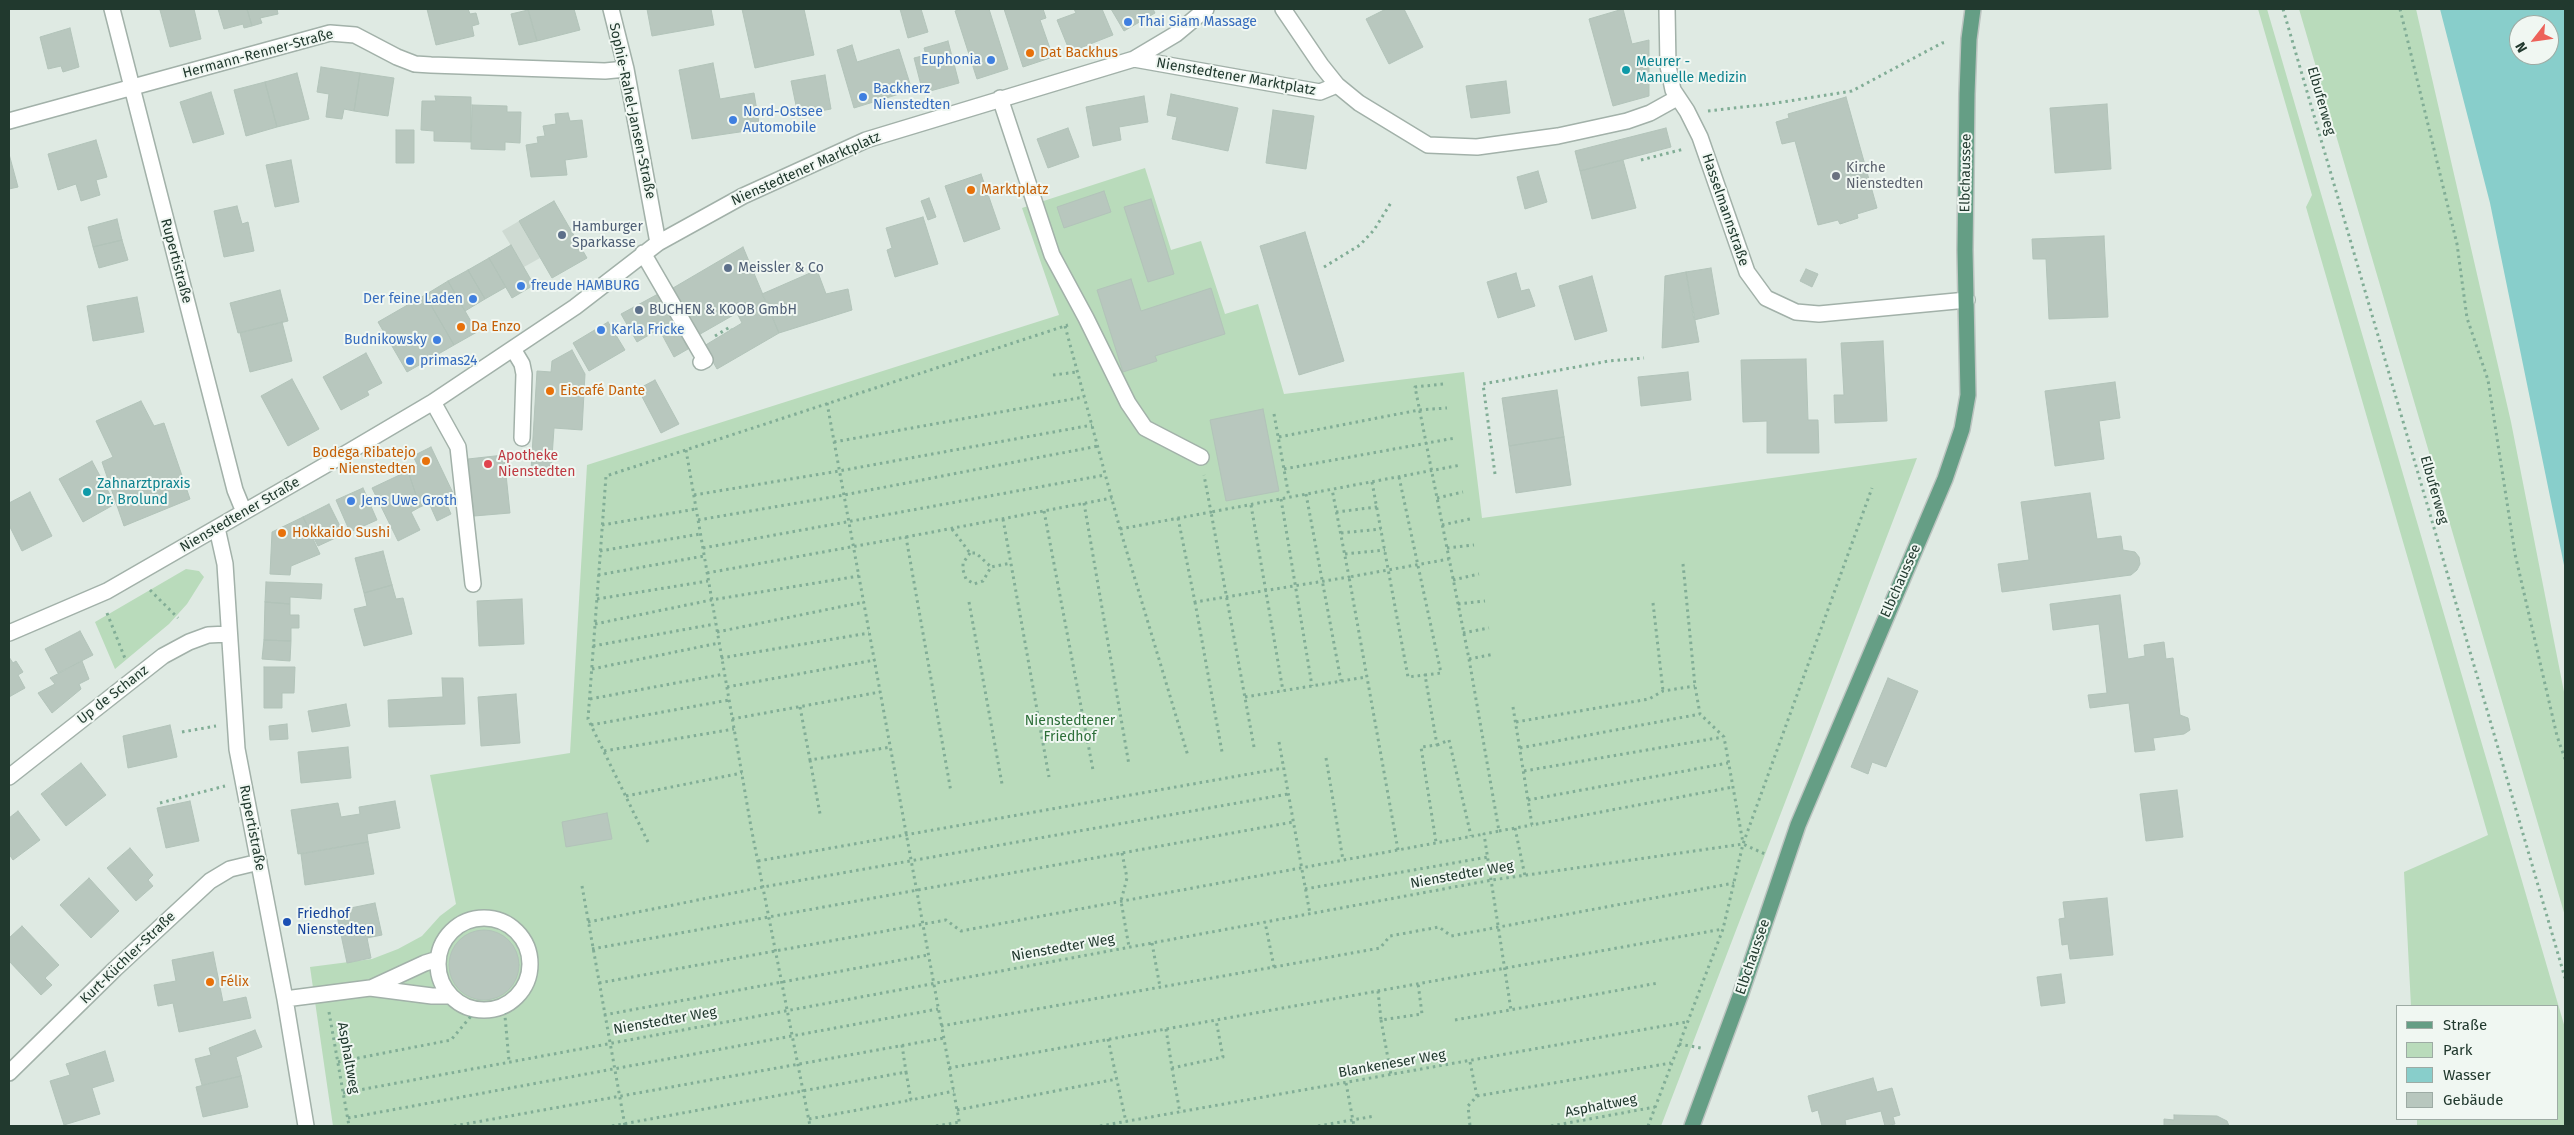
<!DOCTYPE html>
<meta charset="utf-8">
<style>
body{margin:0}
#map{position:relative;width:2574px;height:1135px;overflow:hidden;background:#dfeae3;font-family:"Fira Sans",sans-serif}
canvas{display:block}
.frame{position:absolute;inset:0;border:10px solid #21392e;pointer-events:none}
.legend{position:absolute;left:2396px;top:1005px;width:162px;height:115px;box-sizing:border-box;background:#f0f7f2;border:1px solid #9daba4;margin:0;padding:6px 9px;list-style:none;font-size:15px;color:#21392e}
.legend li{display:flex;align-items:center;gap:10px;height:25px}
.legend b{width:25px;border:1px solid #9daba4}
.north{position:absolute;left:2509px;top:15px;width:50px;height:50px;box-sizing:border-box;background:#f0f7f2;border:1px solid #9daba4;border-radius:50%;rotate:240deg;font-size:14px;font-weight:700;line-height:20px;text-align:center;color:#21392e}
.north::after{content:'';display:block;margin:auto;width:18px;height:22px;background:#ed625a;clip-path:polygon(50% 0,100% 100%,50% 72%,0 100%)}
</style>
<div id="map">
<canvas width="2574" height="1135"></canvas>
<div class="frame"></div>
<ul class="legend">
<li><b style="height:6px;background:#659e85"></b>Straße</li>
<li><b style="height:14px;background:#b9dbbb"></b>Park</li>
<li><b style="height:14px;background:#88cecb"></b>Wasser</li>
<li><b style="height:14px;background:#b8c7be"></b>Gebäude</li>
</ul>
<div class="north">N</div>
</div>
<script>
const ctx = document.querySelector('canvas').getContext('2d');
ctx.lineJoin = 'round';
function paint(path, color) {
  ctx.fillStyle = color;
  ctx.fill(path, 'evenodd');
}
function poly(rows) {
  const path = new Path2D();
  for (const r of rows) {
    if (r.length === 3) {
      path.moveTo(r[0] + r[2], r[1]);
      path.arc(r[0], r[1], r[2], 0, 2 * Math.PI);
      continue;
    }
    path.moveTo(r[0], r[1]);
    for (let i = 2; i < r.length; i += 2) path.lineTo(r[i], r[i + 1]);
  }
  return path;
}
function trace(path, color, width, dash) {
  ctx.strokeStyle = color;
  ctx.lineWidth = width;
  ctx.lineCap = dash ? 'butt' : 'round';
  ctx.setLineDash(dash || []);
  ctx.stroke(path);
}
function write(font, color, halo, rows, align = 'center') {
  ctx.font = font + ' "Fira Sans",sans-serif';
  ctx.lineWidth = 4;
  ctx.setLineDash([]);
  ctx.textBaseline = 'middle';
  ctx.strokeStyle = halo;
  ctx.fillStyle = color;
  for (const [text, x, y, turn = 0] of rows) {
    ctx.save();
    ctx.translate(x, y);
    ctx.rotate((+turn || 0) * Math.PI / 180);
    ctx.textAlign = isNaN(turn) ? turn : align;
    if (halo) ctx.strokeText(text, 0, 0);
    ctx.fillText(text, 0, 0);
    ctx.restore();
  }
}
const built = poly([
 [519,221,540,258,524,267,502,231]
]);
const green = poly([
 [2258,9,2267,9,2565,1028,2565,1126,2417,1126,2417,1119,2558,1119,2558,1006,2411,1006,2404,872,2488,835,2306,207,2312,195],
 [2299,9,2416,9,2511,422,2565,697,2565,916],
 [1145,168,1171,250,1201,241,1225,314,1258,304,1284,394,1464,372,1482,518,1917,458,1661,1126,333,1126,310,967,372,959,398,949,422,936,440,916,456,904,430,775,570,753,587,465,1059,315,1022,208],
 [186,569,199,571,204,577,187,604,169,624,115,669,95,622]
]);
const water = poly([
 [2440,9,2565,9,2565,570,2490,203],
 [2519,25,2549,25,2549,55,2519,55]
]);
const building = poly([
 [164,9,194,9,201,39,170,47,160,10,164,9],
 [218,9,247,9,252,26,244,28,243,24,224,29,218,9],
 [247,9,277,9,278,14,260,18,262,23,252,26,247,9],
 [427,9,468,9,470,14,476,13,479,24,472,26,474,36,436,45,427,9],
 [528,9,574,9,580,30,537,41,528,9],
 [647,9,711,9,714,25,652,36,647,9],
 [742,9,804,9,814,55,755,68,742,9],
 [900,9,921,9,928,32,908,38,900,9],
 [963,9,989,9,1008,69,977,79,955,11,963,9],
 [1004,9,1043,9,1046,18,1040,20,1053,57,1023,67,1004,9],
 [1074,9,1102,9,1113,35,1070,52,1057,20,1076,13,1074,9],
 [1111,9,1153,9,1155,13,1124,31,1111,9],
 [1386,9,1404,9,1423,47,1389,64,1366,19,1386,9],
 [1623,9,1632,44,1649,40,1649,96,1613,106,1589,19,1623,9],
 [528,10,537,41,519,45,511,14,528,10],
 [70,28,79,67,63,72,61,66,48,69,40,37,70,28],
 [948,41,959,83,923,93,914,58,926,55,924,48,948,41],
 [852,45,857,62,899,49,912,90,854,108,837,50,852,45],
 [713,63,720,99,754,93,760,129,692,139,679,70,713,63],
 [321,67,360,73,354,111,344,109,342,119,326,117,329,94,317,92,321,67],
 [297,73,309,119,277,127,265,82,297,73],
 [360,73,394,78,388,116,354,111,360,73],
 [825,75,831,109,798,115,791,81,825,75],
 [1506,81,1510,113,1471,118,1466,86,1506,81],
 [265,82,277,127,246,136,234,90,265,82],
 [211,92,224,134,193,143,180,102,211,92],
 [1171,94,1238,108,1228,151,1172,139,1177,117,1167,115,1171,94],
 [435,96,471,97,471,142,434,141,434,131,421,130,422,101,436,101,435,96],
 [1144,96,1148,122,1119,127,1121,140,1093,146,1086,107,1144,96],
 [1846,97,1877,208,1857,214,1858,218,1840,224,1838,220,1818,225,1795,141,1782,144,1776,122,1789,118,1788,114,1846,97],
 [2107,104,2111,169,2055,173,2050,108,2107,104],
 [472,105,507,106,507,112,521,112,520,143,505,142,505,150,471,149,472,105],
 [1273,110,1314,116,1306,169,1266,163,1273,110],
 [568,113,570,121,582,120,587,157,565,160,567,175,531,177,526,145,538,143,537,137,545,136,543,126,556,124,555,114,568,113],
 [1068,128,1079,157,1048,168,1037,139,1068,128],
 [1666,128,1671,147,1580,171,1575,151,1666,128],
 [396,130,414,130,414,163,396,163,396,130],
 [96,140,107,177,96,180,100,195,81,201,76,184,58,190,48,154,96,140],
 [9,154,18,187,9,189,9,154],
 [291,160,299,202,275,207,266,165,291,160],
 [1623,160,1636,208,1592,219,1580,171,1623,160],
 [1538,171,1547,202,1525,209,1517,177,1538,171],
 [981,174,1000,229,964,242,945,186,981,174],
 [1104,191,1111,212,1064,228,1057,207,1104,191],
 [929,198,936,217,928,220,921,201,929,198],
 [1151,199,1174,274,1148,282,1124,207,1151,199],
 [554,201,587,258,552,278,519,221,554,201],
 [237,206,242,224,248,222,254,251,224,257,214,211,237,206],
 [923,217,938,264,895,277,887,250,892,248,886,228,923,217],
 [117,219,122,240,93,247,88,227,117,219],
 [1305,232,1344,361,1299,375,1260,246,1305,232],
 [2104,236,2108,317,2049,319,2046,259,2033,259,2032,239,2104,236],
 [122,240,128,260,99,268,93,247,122,240],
 [511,245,534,285,512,298,489,258,511,245],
 [743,247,779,333,717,369,704,346,742,323,737,313,695,337,680,312,685,309,673,288,743,247],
 [489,258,506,287,485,299,468,270,489,258],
 [1711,268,1719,314,1694,320,1686,272,1711,268],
 [1806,269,1818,274,1812,287,1800,281,1806,269],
 [468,270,485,299,465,311,448,281,468,270],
 [817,270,826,294,848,289,852,310,779,333,762,294,817,270],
 [1686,272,1699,342,1662,348,1665,276,1686,272],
 [1516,273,1521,291,1529,289,1535,306,1498,318,1487,282,1516,273],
 [1592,276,1607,331,1575,340,1559,286,1592,276],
 [1131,279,1141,311,1211,288,1225,334,1155,356,1157,361,1123,372,1097,290,1131,279],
 [448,281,477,332,454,345,425,295,448,281],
 [280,290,288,321,238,333,230,303,280,290],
 [658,294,688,349,674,357,659,329,637,342,621,314,658,294],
 [425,295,454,345,407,372,378,322,425,295],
 [137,297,144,332,93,341,87,306,137,297],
 [282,322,292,361,250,372,240,333,282,322],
 [608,322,625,350,589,371,573,343,608,322],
 [1883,341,1887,421,1835,423,1834,395,1844,395,1841,343,1883,341],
 [572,350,585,374,582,430,554,428,551,472,531,471,537,371,551,372,552,361,572,350],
 [366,353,382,383,367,391,369,395,341,410,323,377,366,353],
 [1806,359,1808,420,1818,420,1819,453,1767,453,1767,421,1743,422,1741,360,1806,359],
 [1688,372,1691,400,1641,406,1638,377,1688,372],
 [292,379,319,429,288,446,261,396,292,379],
 [655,380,679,424,661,433,638,389,655,380],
 [2115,382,2120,418,2099,421,2104,459,2055,466,2045,391,2115,382],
 [1557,390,1564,437,1509,446,1502,398,1557,390],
 [141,401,154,426,164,423,190,499,124,526,102,462,113,457,96,421,141,401],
 [1263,409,1279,491,1226,501,1210,420,1263,409],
 [1564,437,1571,485,1516,493,1509,446,1564,437],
 [431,447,453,493,444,498,451,514,437,521,429,503,420,507,408,471,418,466,413,456,431,447],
 [504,455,510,513,474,516,468,459,504,455],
 [92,461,115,504,83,522,59,479,92,461],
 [408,471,420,507,411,512,420,530,398,541,372,488,408,471],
 [363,488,377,520,350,532,336,500,363,488],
 [30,492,52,536,22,551,9,525,9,503,30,492],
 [2090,493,2097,539,2121,536,2123,550,2135,552,2139,557,2140,564,2137,570,2131,575,2002,592,1998,564,2029,560,2021,502,2090,493],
 [329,504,344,534,318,546,303,517,329,504],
 [303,517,320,554,291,566,290,575,270,574,272,532,303,517],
 [383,551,392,585,364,593,355,558,383,551],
 [266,582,322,584,321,599,290,597,290,604,265,602,266,582],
 [392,585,396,599,403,598,412,634,364,646,354,609,367,606,364,593,392,585],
 [2120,595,2128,659,2145,656,2144,645,2164,642,2166,659,2173,658,2180,715,2188,718,2190,730,2184,734,2153,738,2155,750,2135,752,2129,703,2090,708,2088,695,2107,693,2099,624,2053,630,2050,604,2120,595],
 [522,599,524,644,479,646,477,601,522,599],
 [265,602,290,604,290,615,299,615,299,628,291,628,291,641,264,640,265,602],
 [80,631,93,655,58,673,45,649,80,631],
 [264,640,291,641,290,661,262,659,264,640],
 [9,657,13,663,16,661,23,672,18,675,25,688,9,697,9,657],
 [82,661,89,679,79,684,81,689,52,713,38,693,55,684,50,678,82,661],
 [264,667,295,667,294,693,282,693,282,708,264,708,264,667],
 [442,678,463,678,465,724,389,727,388,700,443,697,442,678],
 [1888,678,1918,691,1886,767,1872,762,1868,774,1851,767,1888,678],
 [516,694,520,743,481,746,478,697,516,694],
 [346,704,350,726,312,732,308,711,346,704],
 [287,724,288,739,270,740,269,726,287,724],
 [170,725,177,757,128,768,123,736,170,725],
 [348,747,351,778,301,783,298,752,348,747],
 [81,763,106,795,66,826,41,794,81,763],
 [2177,790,2183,837,2146,841,2140,794,2177,790],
 [190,801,199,841,166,848,157,808,190,801],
 [395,801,400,828,367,834,368,842,298,854,291,810,338,803,341,817,360,814,359,807,395,801],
 [18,811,40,840,13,860,9,854,9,818,18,811],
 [607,813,612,839,566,847,562,822,607,813],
 [368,842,374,874,305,885,301,854,368,842],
 [130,848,153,875,148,880,153,886,136,901,107,868,130,848],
 [89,878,119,911,91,938,60,905,89,878],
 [2107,898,2113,955,2070,959,2068,944,2062,945,2059,919,2065,918,2063,902,2107,898],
 [375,903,382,935,367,938,371,958,347,963,336,911,375,903],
 [22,926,59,965,45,978,52,985,41,995,9,961,9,938,22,926],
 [484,965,35],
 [213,952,223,1002,246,997,251,1018,179,1032,173,1003,158,1006,154,985,176,981,172,960,213,952],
 [2061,974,2065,1003,2041,1006,2037,977,2061,974],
 [255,1030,262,1047,236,1057,241,1076,202,1085,195,1059,211,1055,209,1048,255,1030],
 [105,1051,114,1081,92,1088,100,1114,64,1125,50,1081,70,1075,66,1064,105,1051],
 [241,1076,248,1107,203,1117,196,1087,241,1076],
 [1873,1078,1877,1092,1892,1088,1900,1115,1893,1117,1895,1124,1885,1126,1881,1111,1845,1120,1846,1126,1822,1126,1818,1110,1812,1112,1808,1096,1873,1078],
 [2174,1115,2217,1116,2227,1121,2229,1126,2164,1126,2164,1119,2174,1120,2174,1115]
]);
const path = poly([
 [2283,9,2565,978],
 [2400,9,2457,244,2467,318,2488,380,2515,554,2557,736,2565,759],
 [1708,111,1770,104,1852,91,1942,43,1948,42],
 [1641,160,1684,149],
 [1324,267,1360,245,1374,230,1392,201],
 [1065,326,1120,529,1188,756],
 [715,336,730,327,731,329],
 [1053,375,1077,372],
 [1443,384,1415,387,1469,659,1499,831,1484,834,1511,1010],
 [827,403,960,1126],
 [1274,414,1289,497],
 [1279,437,1419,410,1447,408],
 [834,442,1084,397],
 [686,450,751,827,810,1126],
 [1284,469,1455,438],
 [1495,474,1483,384,1609,361,1644,358],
 [1399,477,1441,673,1425,675,1437,745,1421,747,1436,842],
 [1372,482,1408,677,1425,675],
 [1306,494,1341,681],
 [694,495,839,471,1092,425],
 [1437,498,1463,492],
 [1281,499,1312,686],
 [1084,503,1129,765],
 [1251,505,1283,691],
 [1044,511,1093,770],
 [1336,512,1377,507],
 [1178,518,1195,602,1349,577,1332,489],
 [1003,519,1049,777],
 [698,520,844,495,1098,446],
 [602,525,696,509],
 [1442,525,1470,519],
 [952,529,970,553,976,553,991,567],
 [1120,529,1211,512,1204,475],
 [1341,533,1381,529],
 [906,537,1112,498],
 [703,548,1105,475],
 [1447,548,1474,545],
 [600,551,700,534],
 [970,553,963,563,963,570,966,579,974,584,983,581,991,567,1011,563],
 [1345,554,1385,550],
 [1683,564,1695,686,1700,714,1724,737,1743,843],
 [707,573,906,537,951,792],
 [598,575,704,556],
 [1453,580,1479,574],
 [150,590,178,618],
 [597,599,708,581],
 [969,602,1002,784],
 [1195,602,1222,752],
 [1653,603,1663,691],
 [1458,604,1485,601],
 [107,613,126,661],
 [595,624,711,600,859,576],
 [717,632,864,602],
 [1463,633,1489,628],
 [593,646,715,624],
 [721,658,869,633],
 [1469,659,1494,654],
 [592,669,719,643],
 [727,687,875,660],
 [1245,697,1366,677],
 [590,699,724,674],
 [800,707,810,760,891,747],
 [1513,707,1532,825,1733,787],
 [732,719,880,692],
 [1516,722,1649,699,1663,691,1695,686],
 [591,725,729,700],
 [182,732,216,726],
 [1279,742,1310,914],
 [1437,745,1449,740,1471,836],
 [1254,747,1211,512,1461,465],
 [1520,748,1700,714],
 [604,751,734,729],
 [1326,758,1343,860],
 [810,760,820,814],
 [1524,771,1723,737],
 [626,796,742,773],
 [1528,800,1728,763],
 [160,803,225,786],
 [1515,828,1525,876],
 [1499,831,1532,825],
 [648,842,588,719,606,476,1068,325],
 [1398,850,1349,577,1449,559],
 [1122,853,1127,878,1121,901,1129,947],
 [758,861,1283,768],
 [582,886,625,1126],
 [1305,889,1488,857],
 [588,922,763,887,1288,794],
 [1152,943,1160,987],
 [592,949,1293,822],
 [1274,967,1380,948,1390,936,1439,927,1451,936,1734,883],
 [599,983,946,920,961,931,1484,834],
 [1378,991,1381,1020,1422,1014,1418,983],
 [504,1005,509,1061],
 [329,1012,349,1126],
 [604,1015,928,955],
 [1381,1020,1391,1075],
 [1455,1020,1658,983],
 [941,1026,1274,967,1265,922],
 [1166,1029,1172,1068,1223,1057,1216,1020],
 [1108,1039,1126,1122],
 [1679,1044,1701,1048],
 [902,1045,906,1072],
 [338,1062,451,1040,477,1009],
 [1470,1062,1477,1096,1468,1106,1470,1126],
 [949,1068,1723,929],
 [1172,1068,1180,1113],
 [1346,1083,1354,1126],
 [343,1093,1492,880,1743,844,1767,855],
 [1477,1096,1671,1063],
 [957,1110,1117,1079],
 [348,1118,938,1009],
 [809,1119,911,1100],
 [454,1126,944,1038],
 [612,1126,906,1072,911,1100,954,1091],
 [936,1126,960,1122],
 [1100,1126,1686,1022],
 [1318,1126,1375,1116],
 [1551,1126,1655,1107],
 [1648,1126,1723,929,1743,844,1872,488]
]);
const minor = poly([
 [112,9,212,400,235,490,244,512],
 [611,9,626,69,658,243],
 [1283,9,1321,65,1337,85,1359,103,1428,145,1477,147,1558,136,1627,121,1650,113,1677,98],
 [1667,9,1668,66,1673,90,1687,111,1700,137,1747,272,1766,298,1796,312,1819,314,1967,300],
 [1134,59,1320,92,1337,85],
 [1000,98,1052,255,1086,318,1128,403,1145,428,1201,457],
 [9,121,330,33,355,35,397,57,415,64,431,65,605,71,626,69],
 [643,253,705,360,701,362],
 [513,349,522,364,524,374,522,438],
 [433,402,458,447,473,584],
 [217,528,225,564,237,749,285,999,306,1126],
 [9,633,107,591,350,451,433,402,575,307,658,243,743,196,866,140,1134,59,1176,34,1206,9],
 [9,777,163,656,189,642,208,635,228,634],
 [484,964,46],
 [371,988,425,963,438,959],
 [285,999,370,988,432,996,451,996],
 [9,1073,115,969,210,881,230,869,259,862]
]);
const major = poly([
 [1692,1126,1740,996,1798,825,1945,479,1962,429,1968,395,1965,250,1967,94,1969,39,1973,9]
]);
const markers = [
 [1128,22,5,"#3f7fe0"],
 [1030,53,5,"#e8710a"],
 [991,60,5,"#3f7fe0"],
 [1626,70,5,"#0f9aa8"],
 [863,97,5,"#3f7fe0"],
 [733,120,5,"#3f7fe0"],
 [1836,176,5,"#6b7280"],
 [971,190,5,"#e8710a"],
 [562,235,5,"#5c6f8a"],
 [728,268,5,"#5c6f8a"],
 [521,286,5,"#3f7fe0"],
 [473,299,5,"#3f7fe0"],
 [639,310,5,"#5c6f8a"],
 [461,327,5,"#e8710a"],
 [601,330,5,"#3f7fe0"],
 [437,340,5,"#3f7fe0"],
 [410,361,5,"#3f7fe0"],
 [550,391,5,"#e8710a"],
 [426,461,5,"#e8710a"],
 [488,464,5,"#e0444e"],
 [87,492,5,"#0f9aa8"],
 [351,501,5,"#3f7fe0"],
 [282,533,5,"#e8710a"],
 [287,922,5,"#1a4fb4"],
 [210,982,5,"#e8710a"]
];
const shopNames = [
 ["Thai Siam Massage",1138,22],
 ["Euphonia",981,60,"right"],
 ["Backherz",873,89],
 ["Nienstedten",873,105],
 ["Nord-Ostsee",743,112],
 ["Automobile",743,128],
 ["freude HAMBURG",531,286],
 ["Der feine Laden",463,299,"right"],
 ["Karla Fricke",611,330],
 ["Budnikowsky",427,340,"right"],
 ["primas24",420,361],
 ["Jens Uwe Groth",361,501]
];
const foodNames = [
 ["Dat Backhus",1040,53],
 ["Marktplatz",981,190],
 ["Da Enzo",471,327],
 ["Eiscafé Dante",560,391],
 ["Bodega Ribatejo",416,453,"right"],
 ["- Nienstedten",416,469,"right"],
 ["Hokkaido Sushi",292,533],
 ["Félix",220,982]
];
const streetNames = [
 ["Hermann-Renner-Straße",258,54,-15],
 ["Nienstedtener Marktplatz",1236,77,10],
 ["Elbuferweg",2321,101,74],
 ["Sophie-Rahel-Jansen-Straße",632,111,78],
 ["Nienstedtener Marktplatz",806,169,-24],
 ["Elbchaussee",1966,173,-89],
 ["Hasselmannstraße",1725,210,71],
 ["Rupertistraße",176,261,75],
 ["Elbuferweg",2434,490,74],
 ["Nienstedtener Straße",240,515,-30],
 ["Elbchaussee",1901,581,-66],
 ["Up de Schanz",113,695,-38],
 ["Rupertistraße",252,828,79],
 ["Nienstedter Weg",1462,875,-10],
 ["Nienstedter Weg",1063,948,-10],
 ["Elbchaussee",1753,957,-71],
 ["Kurt-Küchler-Straße",128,958,-44],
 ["Nienstedter Weg",665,1021,-10],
 ["Asphaltweg",348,1058,80],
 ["Blankeneser Weg",1392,1064,-10],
 ["Asphaltweg",1601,1106,-11]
];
const cultureNames = [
 ["Meurer -",1636,62],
 ["Manuelle Medizin",1636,78],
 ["Zahnarztpraxis",97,484],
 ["Dr. Brolund",97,500]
];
const worshipNames = [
 ["Kirche",1846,168],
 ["Nienstedten",1846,184]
];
const serviceNames = [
 ["Hamburger",572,227],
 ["Sparkasse",572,243],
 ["Meissler & Co",738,268],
 ["BUCHEN & KOOB GmbH",649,310]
];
const healthNames = [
 ["Apotheke",498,456],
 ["Nienstedten",498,472]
];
const parkNames = [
 ["Nienstedtener",1070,721],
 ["Friedhof",1070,737]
];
const transitNames = [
 ["Friedhof",297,914],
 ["Nienstedten",297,930]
];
paint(built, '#cedad2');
paint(green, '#b9dbbb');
paint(water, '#88cecb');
paint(building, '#b8c7be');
trace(building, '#b2c3b9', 1);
trace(minor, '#a2b1a9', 18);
trace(major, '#bcc4c0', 18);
trace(path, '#81ad96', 3, [2.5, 4]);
trace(minor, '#fff', 15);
trace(major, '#659e85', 15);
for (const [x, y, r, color] of markers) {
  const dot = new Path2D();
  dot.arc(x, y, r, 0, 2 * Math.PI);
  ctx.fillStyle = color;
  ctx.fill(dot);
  trace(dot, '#f0f7f2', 2);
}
write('14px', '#366cbe', '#f0f7f2', shopNames, 'left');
write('14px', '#c56008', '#f0f7f2', foodNames, 'left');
write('14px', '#21392e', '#f0f7f2', streetNames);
write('14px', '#0d838f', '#f0f7f2', cultureNames, 'left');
write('14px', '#5b616d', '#f0f7f2', worshipNames, 'left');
write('14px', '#4e5e75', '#f0f7f2', serviceNames, 'left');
write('14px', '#be3a42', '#f0f7f2', healthNames, 'left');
write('14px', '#2d6f39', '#f0f7f2', parkNames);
write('14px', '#164399', '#f0f7f2', transitNames, 'left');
</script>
